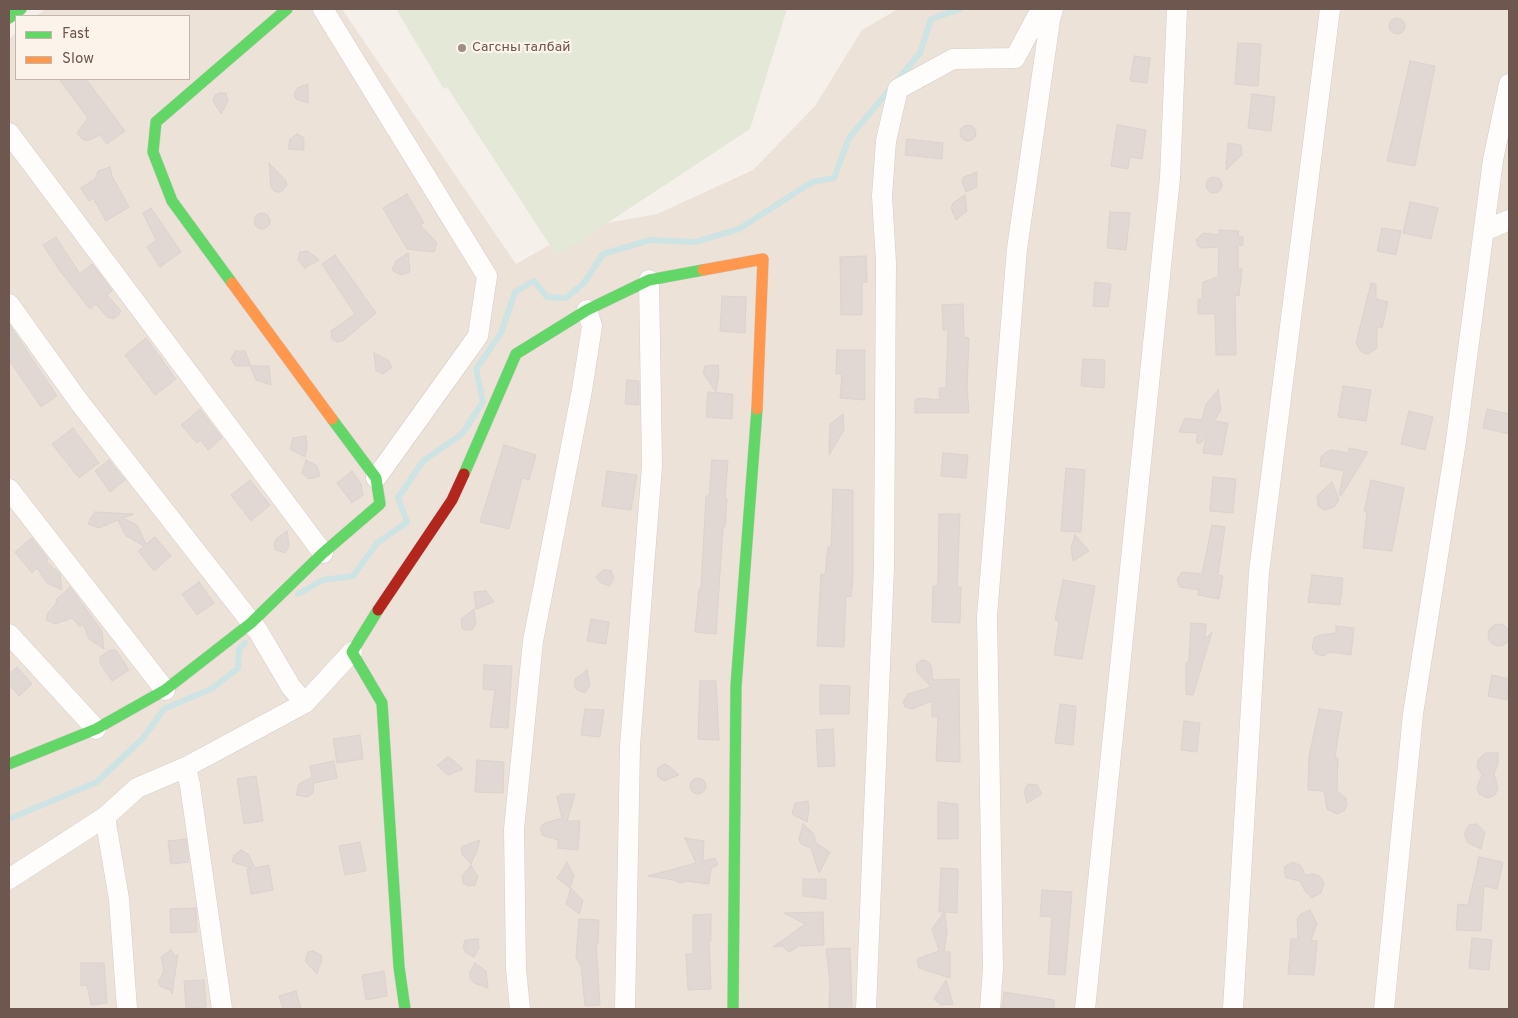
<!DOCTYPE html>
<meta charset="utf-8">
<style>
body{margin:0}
#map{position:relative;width:1518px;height:1018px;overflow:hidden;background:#f5f0ea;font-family:Overpass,sans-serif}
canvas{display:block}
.frame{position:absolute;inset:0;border:10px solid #6e574e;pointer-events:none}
.legend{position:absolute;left:15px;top:15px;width:175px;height:65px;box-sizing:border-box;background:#fcf4eb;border:1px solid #c3b5ac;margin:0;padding:6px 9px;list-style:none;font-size:15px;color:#6e574e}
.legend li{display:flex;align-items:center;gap:10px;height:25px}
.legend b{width:25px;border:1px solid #c3b5ac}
</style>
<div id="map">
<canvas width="1518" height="1018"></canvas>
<div class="frame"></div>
<ul class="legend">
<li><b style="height:6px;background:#63d668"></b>Fast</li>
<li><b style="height:6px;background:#ff974d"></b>Slow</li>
</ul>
</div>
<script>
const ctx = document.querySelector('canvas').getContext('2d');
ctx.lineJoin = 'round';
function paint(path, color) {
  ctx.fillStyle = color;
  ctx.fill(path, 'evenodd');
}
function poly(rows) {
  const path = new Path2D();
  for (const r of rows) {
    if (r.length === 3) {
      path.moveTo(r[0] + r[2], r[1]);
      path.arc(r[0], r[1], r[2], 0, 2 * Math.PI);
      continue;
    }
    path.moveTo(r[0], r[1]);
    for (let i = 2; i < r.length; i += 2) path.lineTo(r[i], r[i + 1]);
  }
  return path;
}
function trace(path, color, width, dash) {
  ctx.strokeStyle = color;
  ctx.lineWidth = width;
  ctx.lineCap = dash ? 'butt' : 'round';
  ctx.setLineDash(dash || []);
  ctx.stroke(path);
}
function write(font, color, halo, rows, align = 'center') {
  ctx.font = font + ' Overpass,sans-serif';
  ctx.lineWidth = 4.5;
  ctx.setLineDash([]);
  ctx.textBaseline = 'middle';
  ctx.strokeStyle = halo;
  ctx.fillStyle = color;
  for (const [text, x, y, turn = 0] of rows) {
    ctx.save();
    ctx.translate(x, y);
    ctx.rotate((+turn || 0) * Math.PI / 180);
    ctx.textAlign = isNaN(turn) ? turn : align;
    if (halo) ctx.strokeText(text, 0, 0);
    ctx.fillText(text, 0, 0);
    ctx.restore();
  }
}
const residential = poly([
 [45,9,342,9,516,264,579,228,657,214,753,170,815,106,862,30,898,9,1509,9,1509,1009,9,1009,9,39,16,33,16,79,189,79,189,16,36,16]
]);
const green = poly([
 [396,9,787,9,750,129,557,256,447,87,444,89]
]);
const stream = poly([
 [298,594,323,580,353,576,377,543,407,522,398,498,423,461,462,434,483,402,476,369,501,333,515,292,534,281,547,297,566,298,584,283,603,254,650,240,695,242,739,229,812,182,834,178,849,138,920,53,931,19,960,9],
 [9,819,97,782,143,738,164,709,213,688,238,668,239,649,245,643]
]);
const building = poly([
 [1397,26,8],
 [1238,43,1261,44,1258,86,1235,84,1238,43],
 [1134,56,1150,58,1147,83,1130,81,1134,56],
 [1410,61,1435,66,1415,166,1387,161,1410,61],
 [59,79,86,79,125,131,107,144,100,135,87,141,82,139,77,133,88,118,59,79],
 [308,84,308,103,296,99,294,94,297,88,308,84],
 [220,93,226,93,228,101,221,114,213,101,215,95,220,93],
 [1252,94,1275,97,1271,131,1248,128,1252,94],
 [1117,125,1146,130,1142,159,1130,157,1128,169,1111,166,1117,125],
 [968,133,8],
 [297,134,304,138,304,150,288,149,290,139,297,134],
 [907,139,943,143,942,159,905,155,907,139],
 [1228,143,1241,145,1242,155,1226,170,1228,143],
 [269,163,286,181,287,185,281,192,275,192,271,187,269,163],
 [110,167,112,176,129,207,106,221,93,198,89,201,81,188,95,179,98,171,110,167],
 [977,172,977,187,966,192,962,182,964,177,977,172],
 [1214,185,8],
 [407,194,424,223,420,225,437,243,434,252,407,249,383,208,407,194],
 [965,195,967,211,956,220,951,208,953,203,965,195],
 [1410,202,1438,208,1431,239,1403,233,1410,202],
 [151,208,181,252,160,267,147,247,156,240,143,213,151,208],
 [1110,212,1130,213,1126,250,1107,248,1110,212],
 [262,221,8],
 [1382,228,1401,231,1396,255,1377,251,1382,228],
 [1219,230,1239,231,1238,236,1243,237,1243,245,1238,246,1238,269,1242,269,1239,296,1235,295,1236,355,1216,355,1215,314,1198,314,1198,299,1202,299,1203,282,1218,277,1219,247,1201,248,1198,246,1196,240,1203,233,1219,235,1219,230],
 [56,237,80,274,92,264,106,282,112,291,107,295,121,311,118,316,113,319,107,317,96,304,90,309,60,271,43,245,56,237],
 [308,251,319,260,304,268,298,259,300,252,308,251],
 [408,253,410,272,401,275,392,270,396,261,408,253],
 [335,255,376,313,343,341,337,342,332,339,331,331,355,314,322,264,335,255],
 [866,256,867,282,862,283,862,315,841,315,840,257,866,256],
 [1095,282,1111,284,1108,307,1093,306,1095,282],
 [1371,283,1376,284,1376,299,1388,302,1382,328,1377,327,1377,348,1368,354,1361,352,1356,343,1371,283],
 [722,296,746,297,745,333,720,331,722,296],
 [963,304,964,337,969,338,967,387,969,413,915,413,915,400,920,398,940,400,939,388,946,388,948,330,943,330,942,305,963,304],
 [9,324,57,396,41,407,9,360,9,324],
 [146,338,176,379,155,395,125,355,146,338],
 [837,350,865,350,865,400,840,398,842,374,836,374,837,350],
 [235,351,245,351,251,366,235,366,231,359,235,351],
 [374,353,388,360,392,367,383,374,376,371,374,353],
 [1083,359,1105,360,1104,388,1081,386,1083,359],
 [718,365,719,372,716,392,703,373,705,366,718,365],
 [250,366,269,366,271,385,256,380,250,366],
 [627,380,639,381,639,405,625,404,627,380],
 [1343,386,1371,390,1366,421,1338,417,1343,386],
 [1218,390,1221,410,1214,421,1228,423,1222,455,1203,453,1206,435,1200,444,1196,442,1198,433,1179,432,1185,418,1202,420,1206,404,1218,390],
 [708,392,733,394,732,419,706,417,708,392],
 [200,409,222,438,208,450,201,440,197,443,181,425,200,409],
 [1487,409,1509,414,1509,434,1483,428,1487,409],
 [1409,411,1433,417,1425,450,1401,444,1409,411],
 [843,414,844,430,829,455,830,424,843,414],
 [73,428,99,463,79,478,52,444,73,428],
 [306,436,307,445,305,457,290,449,293,438,306,436],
 [504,445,536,455,529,480,522,478,509,529,480,522,504,445],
 [1349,448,1368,452,1341,496,1339,495,1344,471,1320,466,1321,457,1326,452,1332,450,1348,453,1349,448],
 [943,453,968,455,966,478,941,476,943,453],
 [109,460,125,480,110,492,95,471,109,460],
 [306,460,317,466,320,476,309,479,302,473,306,460],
 [712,460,728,461,725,498,727,498,725,527,723,527,716,634,695,632,699,589,701,589,706,496,709,496,712,460],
 [1066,468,1085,470,1081,532,1061,531,1066,468],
 [352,471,361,484,363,495,352,503,337,483,352,471],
 [607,471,637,475,631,510,602,506,607,471],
 [1213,477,1236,479,1233,513,1210,511,1213,477],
 [250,480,270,505,251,521,231,495,250,480],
 [1371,480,1404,488,1392,551,1363,548,1367,511,1364,511,1371,480],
 [1332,482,1339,500,1334,507,1324,510,1318,506,1317,496,1332,482],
 [833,489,853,490,853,577,851,597,846,596,844,647,817,646,821,574,825,575,828,547,831,547,833,489],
 [95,512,134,514,123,518,137,525,146,544,155,537,171,556,154,571,138,551,144,546,126,536,118,520,99,528,88,524,91,517,95,512],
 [939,514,960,514,957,587,961,587,960,623,932,622,933,586,938,586,939,514],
 [1212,525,1225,527,1218,575,1223,576,1219,599,1198,595,1199,590,1180,587,1177,580,1182,572,1202,574,1212,525],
 [287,531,289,546,285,553,276,550,274,545,276,539,287,531],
 [1075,535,1089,551,1073,561,1071,548,1075,535],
 [32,538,48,559,46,561,60,574,62,590,47,583,37,568,32,573,15,552,32,538],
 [603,570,611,570,614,578,610,586,601,583,596,577,603,570],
 [1312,575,1343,578,1340,605,1308,602,1312,575],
 [1063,580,1095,586,1082,659,1054,655,1059,621,1055,620,1063,580],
 [199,582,214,603,197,615,182,594,199,582],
 [70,587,102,631,104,649,89,639,83,624,80,627,72,618,55,624,46,620,48,613,57,602,56,600,70,587],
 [486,591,494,602,476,609,474,592,486,591],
 [474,609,476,624,472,630,465,630,462,628,461,619,474,609],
 [591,619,609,622,606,644,587,641,591,619],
 [1191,623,1206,624,1205,639,1212,632,1193,695,1186,694,1186,664,1189,660,1191,623],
 [1499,635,11],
 [1336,626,1354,628,1351,655,1330,652,1323,656,1316,654,1312,648,1314,638,1320,635,1336,633,1336,626],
 [110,650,116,650,129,670,112,681,100,663,100,657,110,650],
 [922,660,927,661,931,665,933,680,959,679,960,762,936,761,938,717,932,717,932,701,912,709,905,707,903,702,908,694,931,687,917,672,916,664,922,660],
 [484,665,512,666,508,728,490,727,495,690,483,689,484,665],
 [17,667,32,684,19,696,9,684,9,674,17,667],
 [587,670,590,685,585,693,576,689,574,684,575,679,587,670],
 [1492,675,1509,679,1507,700,1488,696,1492,675],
 [700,681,716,681,719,740,698,739,700,681],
 [820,685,850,686,849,714,820,714,820,685],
 [1060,704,1076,706,1073,745,1055,743,1060,704],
 [585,709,604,710,600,737,581,735,585,709],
 [1319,709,1342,712,1335,757,1338,758,1337,791,1346,798,1347,805,1344,811,1337,814,1327,809,1324,791,1308,790,1309,757,1319,709],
 [1184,721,1200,723,1197,752,1181,750,1184,721],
 [833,729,835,766,818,767,816,730,833,729],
 [360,735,363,759,337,763,333,739,360,735],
 [1485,753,1498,753,1498,765,1494,773,1498,789,1495,795,1488,798,1479,794,1477,787,1482,775,1477,767,1478,760,1485,753],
 [448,757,453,760,463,769,448,775,444,772,437,765,448,757],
 [477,760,504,762,503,793,475,792,477,760],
 [334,761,337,778,314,783,313,793,308,797,296,795,299,784,312,777,310,766,334,761],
 [664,764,669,766,679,775,664,781,658,777,657,769,664,764],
 [256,776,263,821,244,824,237,779,256,776],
 [698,786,8],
 [1028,784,1037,785,1042,794,1027,803,1024,791,1028,784],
 [562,794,575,794,567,821,580,821,578,850,558,848,558,840,542,835,541,831,541,826,545,823,562,818,557,797,562,794],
 [808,801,809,810,807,822,792,814,795,803,808,801],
 [938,802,958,804,958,839,938,839,938,802],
 [803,824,814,834,816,843,830,852,819,873,811,848,801,844,799,839,803,824],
 [1477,824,1485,832,1481,849,1468,843,1464,834,1469,825,1477,824],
 [685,838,704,841,703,861,715,858,718,865,711,868,709,884,685,881,681,883,673,880,648,876,696,863,685,838],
 [186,839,189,862,171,864,168,841,186,839],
 [480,840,476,853,471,864,462,854,461,847,480,840],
 [360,842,366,871,345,875,339,846,360,842],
 [241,850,248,854,255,868,269,865,273,890,251,894,247,869,252,868,232,862,234,855,241,850],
 [1479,857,1503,862,1497,889,1484,886,1481,931,1456,930,1458,904,1468,905,1479,857],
 [567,862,574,876,570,888,557,878,567,862],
 [1293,862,1301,866,1305,875,1314,874,1321,877,1324,883,1321,893,1312,898,1305,891,1300,881,1286,878,1284,872,1285,866,1293,862],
 [471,865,478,877,475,885,468,886,463,883,462,876,471,865],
 [941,868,958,869,957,913,945,912,947,931,944,952,950,952,950,978,919,968,917,959,939,951,932,929,944,912,939,912,941,868],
 [803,879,826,879,826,899,803,896,803,879],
 [571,888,583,901,579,914,566,904,571,888],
 [1042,890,1072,892,1065,975,1048,974,1052,917,1040,916,1042,890],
 [196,908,197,932,171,933,170,909,196,908],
 [1310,910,1317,924,1311,940,1317,941,1314,975,1288,974,1291,939,1298,939,1297,919,1301,914,1310,910],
 [823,912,824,945,799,946,789,952,782,946,773,947,805,924,784,913,823,912],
 [711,914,711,941,709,941,711,989,688,990,686,954,693,954,693,915,711,914],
 [579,919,599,920,598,944,596,944,600,1005,585,1006,581,966,576,957,579,919],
 [1472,938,1492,940,1489,970,1469,968,1472,938],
 [478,939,479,948,474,957,465,952,463,947,465,940,478,939],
 [850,948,852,1009,829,1009,830,982,826,949,850,948],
 [171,950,176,957,178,954,172,994,170,990,161,987,158,982,164,971,161,957,171,950],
 [313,951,321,955,322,959,317,974,305,961,308,952,313,951],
 [81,963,104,963,107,1003,91,1005,87,985,81,986,81,963],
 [475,963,486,971,488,988,474,983,470,978,470,972,475,963],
 [384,971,387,996,366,1000,362,975,384,971],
 [204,980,206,1007,186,1008,184,981,204,980],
 [946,980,953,1004,941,1005,934,999,946,980],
 [296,991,301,1009,283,1009,279,996,296,991],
 [1004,992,1054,1000,1054,1009,1002,1008,1004,992]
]);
const street = poly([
 [323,9,487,276,478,336,376,478],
 [9,133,323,553],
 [1484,231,1509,220],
 [9,304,80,403,258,631,291,687,305,703],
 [9,489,165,690],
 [9,634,96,729],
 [186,767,190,785,222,1009],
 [105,817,119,899,127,1009],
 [9,879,105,817,137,788,186,767,305,703,352,652],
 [520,1009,516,969,514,829,533,641,582,390,592,326,587,310],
 [625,1009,630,746,652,466,649,280],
 [866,1009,884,567,886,262,882,196,886,141,898,89,953,59,1015,58,1041,9],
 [990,1009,993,969,987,616,1017,249,1050,20,1053,9],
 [1085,1009,1170,178,1177,9],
 [1233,1009,1259,572,1330,9],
 [1384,1009,1413,714,1456,441,1493,160,1509,84]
]);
const fast = poly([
 [9,18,21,9],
 [232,283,172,201,153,152,156,122,287,9],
 [464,474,516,354,587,310,649,280,703,270],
 [378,610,352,652,382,703,399,967,405,1009],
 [9,764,96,729,165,690,251,623,323,553,380,504,376,478,332,419],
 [733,1009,736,686,757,409]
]);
const slow = poly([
 [703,270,763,259,757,409],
 [232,283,332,419]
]);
const jam = poly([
 [378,610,452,500,464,474]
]);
const markers = [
 [462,48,5,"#9d8d85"]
];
const poiNames = [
 ["Сагсны талбай",472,48]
];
paint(residential, '#ede2d8');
paint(green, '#e3e9d6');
trace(stream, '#cee3e3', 6);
paint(building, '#e1d8d3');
trace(building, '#ddd3cd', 1);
trace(street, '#d3cdc8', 21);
trace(fast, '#d4ccc6', 12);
trace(slow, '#d4ccc6', 12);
trace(jam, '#d4ccc6', 12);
trace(street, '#fefdfc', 20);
trace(fast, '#63d668', 11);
trace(slow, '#ff974d', 11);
trace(jam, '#b3261e', 11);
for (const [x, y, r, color] of markers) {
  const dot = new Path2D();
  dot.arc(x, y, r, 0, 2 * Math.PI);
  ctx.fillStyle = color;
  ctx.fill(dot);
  trace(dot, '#fcf4eb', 2);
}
write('14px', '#6e574e', '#fcf4eb', poiNames, 'left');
</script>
